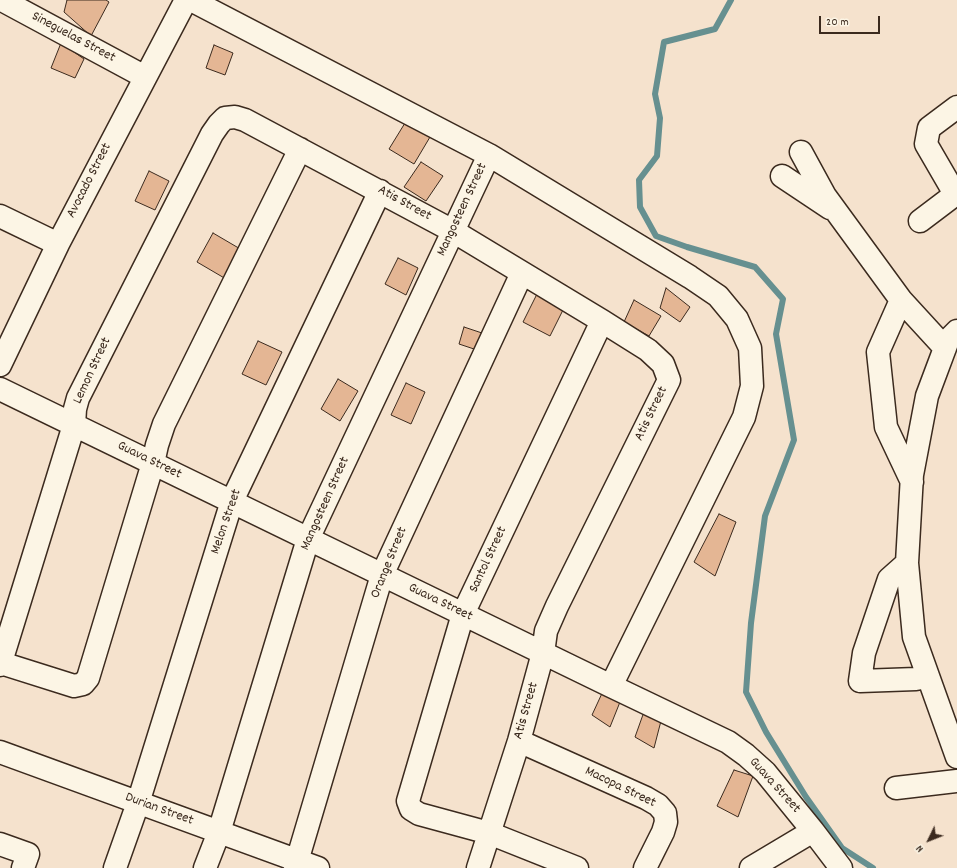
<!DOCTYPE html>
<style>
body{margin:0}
#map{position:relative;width:957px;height:868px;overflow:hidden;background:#f5e2cd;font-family:Dekko,sans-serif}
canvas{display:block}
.north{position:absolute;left:909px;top:820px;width:40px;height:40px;-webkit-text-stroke:3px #fcf5e5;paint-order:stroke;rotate:227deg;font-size:11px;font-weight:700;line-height:16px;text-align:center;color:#3b2a1e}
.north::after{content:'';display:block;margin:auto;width:14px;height:18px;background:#3b2a1e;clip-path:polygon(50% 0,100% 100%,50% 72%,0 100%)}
.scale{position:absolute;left:819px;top:16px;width:61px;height:18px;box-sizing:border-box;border:2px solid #3b2a1e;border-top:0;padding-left:5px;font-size:12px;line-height:14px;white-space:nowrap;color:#3b2a1e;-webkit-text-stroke:3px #fcf5e5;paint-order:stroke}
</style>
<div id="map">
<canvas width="957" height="868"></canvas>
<div class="north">N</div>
<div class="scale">20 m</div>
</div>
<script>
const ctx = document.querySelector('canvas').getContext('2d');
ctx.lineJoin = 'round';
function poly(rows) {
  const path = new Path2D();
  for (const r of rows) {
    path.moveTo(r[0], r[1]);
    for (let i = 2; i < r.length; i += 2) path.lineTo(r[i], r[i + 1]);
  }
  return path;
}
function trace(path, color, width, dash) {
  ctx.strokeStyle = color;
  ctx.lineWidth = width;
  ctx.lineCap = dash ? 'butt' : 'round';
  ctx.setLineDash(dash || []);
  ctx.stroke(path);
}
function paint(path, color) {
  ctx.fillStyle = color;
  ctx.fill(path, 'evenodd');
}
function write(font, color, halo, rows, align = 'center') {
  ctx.font = font + ' Dekko,sans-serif';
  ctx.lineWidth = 3;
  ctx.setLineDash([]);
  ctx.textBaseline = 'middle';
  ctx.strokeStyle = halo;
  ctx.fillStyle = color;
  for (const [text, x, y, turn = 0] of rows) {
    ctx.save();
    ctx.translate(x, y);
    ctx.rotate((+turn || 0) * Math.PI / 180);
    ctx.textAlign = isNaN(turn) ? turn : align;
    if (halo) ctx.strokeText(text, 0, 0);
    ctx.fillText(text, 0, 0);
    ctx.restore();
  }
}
const stream = poly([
 [731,0,715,29,664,42,655,94,660,118,657,156,639,180,640,207,656,236,687,247,755,267,783,299,776,334,794,440,765,516,751,623,746,692,766,732,806,797,842,848,873,868]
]);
const building = poly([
 [67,0,106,0,109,2,91,36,64,12,67,0],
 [61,43,84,59,75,78,51,68,61,43],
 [214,45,233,53,225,75,206,68,214,45],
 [405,123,430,137,414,164,389,149,405,123],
 [421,162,443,176,426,201,404,187,421,162],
 [149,171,169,181,155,210,135,201,149,171],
 [213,233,242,250,226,279,197,262,213,233],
 [398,258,418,268,406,295,385,284,398,258],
 [666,288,690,307,680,322,660,308,666,288],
 [538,292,565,306,550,336,523,322,538,292],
 [634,300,661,316,649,336,624,322,634,300],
 [464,327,482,333,477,350,459,344,464,327],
 [258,341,282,352,266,385,242,374,258,341],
 [338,379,358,391,340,421,321,409,338,379],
 [406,383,425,392,411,424,391,415,406,383],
 [719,514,736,522,715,576,694,562,719,514],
 [604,689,620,702,610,727,592,715,604,689],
 [645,709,662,717,654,748,635,737,645,709],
 [734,770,753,776,738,817,717,806,734,770]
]);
const minor = poly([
 [2,0,145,77],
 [191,0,489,155,690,277,718,296,737,319,750,348,752,386,744,417,611,686],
 [801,152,825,196,901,300,945,348],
 [782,176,830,208],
 [955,194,926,144,929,128,957,107],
 [0,216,58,244],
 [920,221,957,193],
 [901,300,878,352,886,427,912,482],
 [957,331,948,340,927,396,912,475,907,563,914,637,957,757],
 [0,365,58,244,186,0],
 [0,389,611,686,728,742,746,755,765,772,813,831,841,868],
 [907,563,889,579,864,653,860,681,916,679,928,677],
 [1,663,74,686,83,684,88,678,153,463,157,445,164,424,300,149],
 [0,665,74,425,75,409,78,398,212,134,219,124,225,118,235,117,245,120,453,231,602,321,648,350,663,364,669,380,557,606,546,631,543,653,519,741,478,868],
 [519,741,646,798,658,805,665,813,666,822,663,832,645,868],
 [0,752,318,868],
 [896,788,957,781],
 [0,844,28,854,23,868],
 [115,868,138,803,232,501,380,191],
 [205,868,219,832,308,539,489,155],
 [295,868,382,575,522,273],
 [577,868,489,833,419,814,411,809,408,801,463,614,602,321],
 [751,868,813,831]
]);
const streetNames = [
 ["Sineguelas Street",73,38,28],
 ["Avocado Street",90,181,-63],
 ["Atis Street",404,204,29],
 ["Mangosteen Street",463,210,-65],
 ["Lemon Street",93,371,-65],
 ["Atis Street",652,414,-64],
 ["Guava Street",149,461,26],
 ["Mangosteen Street",326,504,-66],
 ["Melon Street",227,522,-71],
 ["Santol Street",489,560,-65],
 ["Orange Street",390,563,-68],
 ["Guava Street",440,603,26],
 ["Atis Street",527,711,-74],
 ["Guava Street",774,786,48],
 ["Macopa Street",620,788,26],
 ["Durian Street",159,810,20]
];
trace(stream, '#669090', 6);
paint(building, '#e4b694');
trace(building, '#3b2a1e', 1);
trace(minor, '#3b2a1e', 25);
trace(minor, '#fcf5e5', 22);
write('14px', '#3b2a1e', '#fcf5e5', streetNames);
</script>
